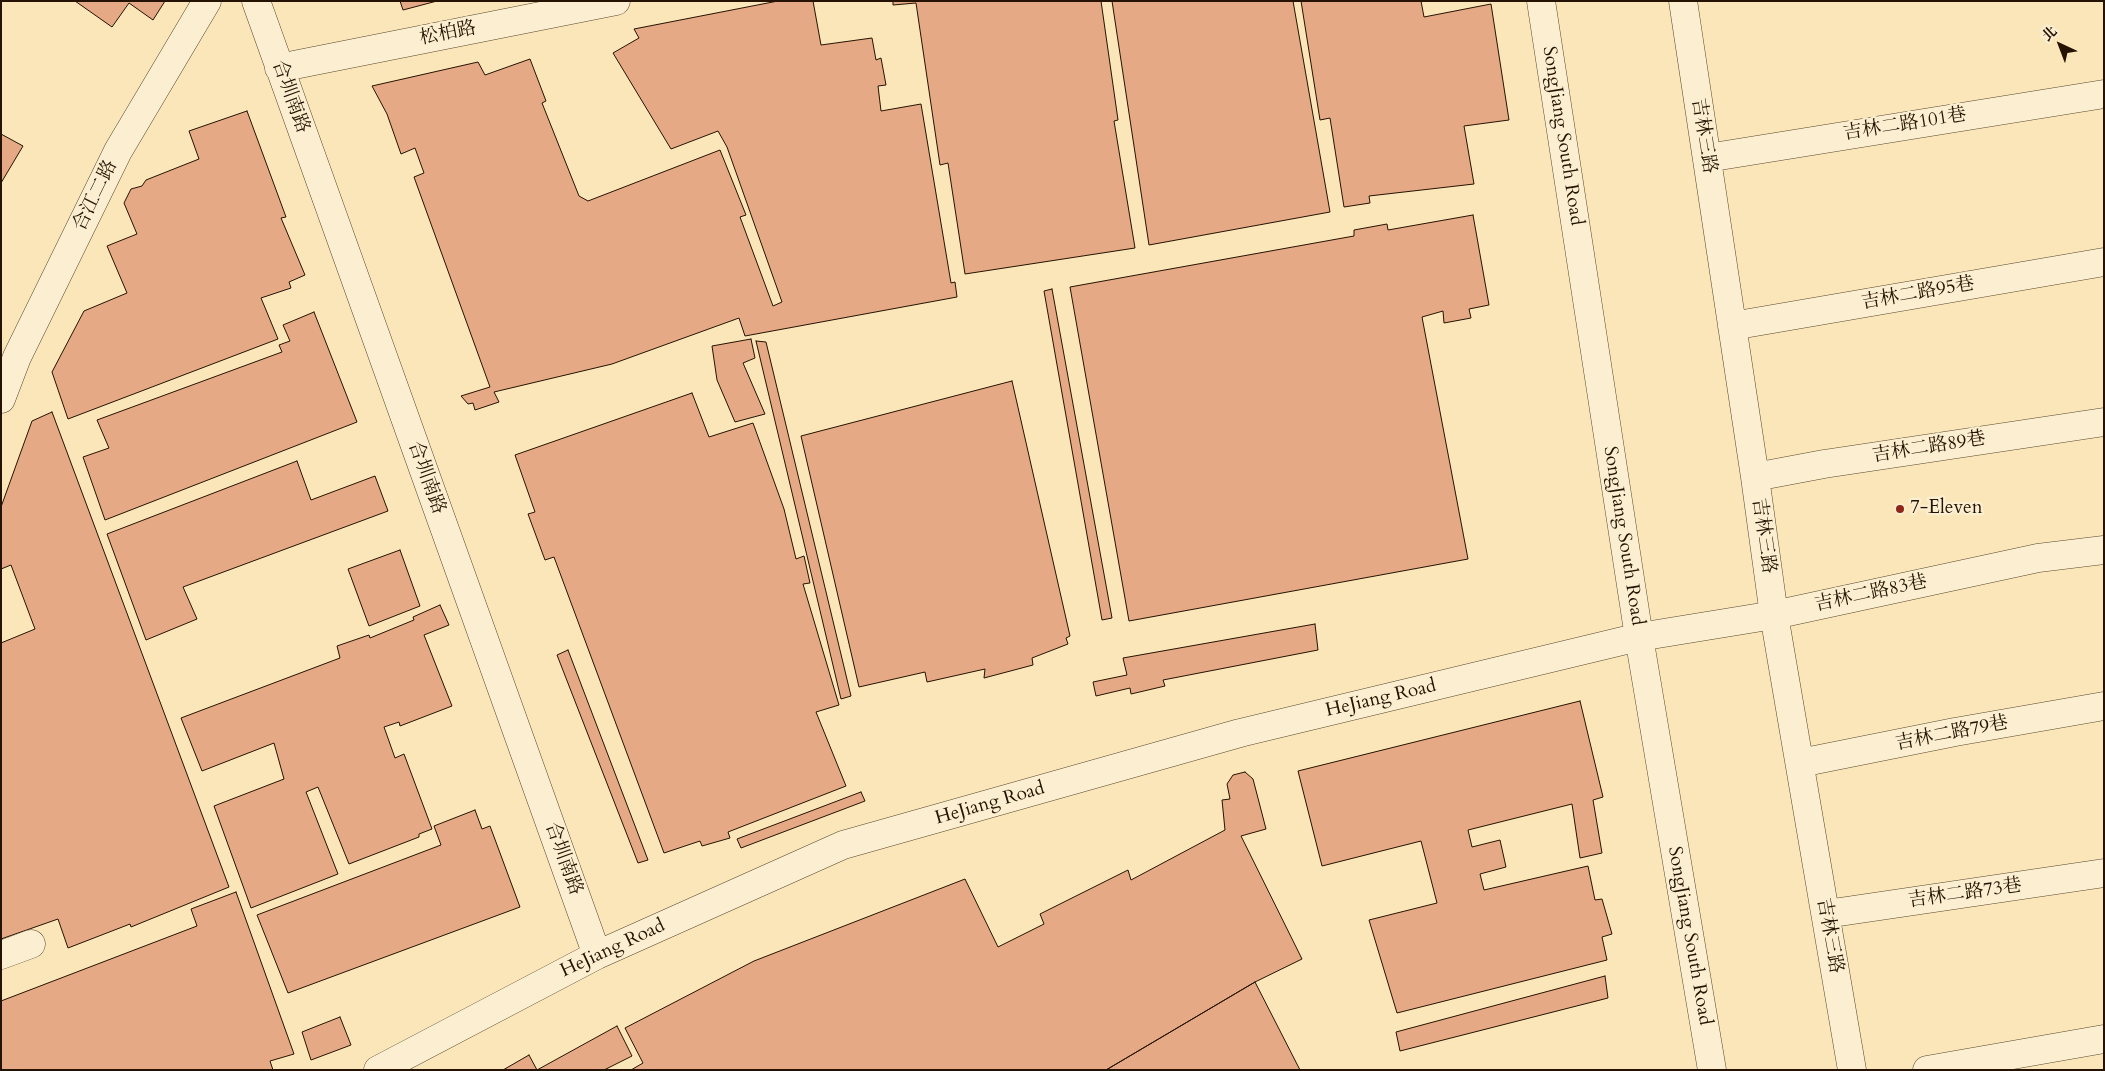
<!DOCTYPE html>
<meta charset="utf-8">
<style>
body{margin:0}
#map{position:relative;width:2105px;height:1071px;overflow:hidden;background:#fae6b8;font-family:Cardo,"Noto Serif TC",serif}
canvas{display:block}
.frame{position:absolute;inset:0;border:2px solid #251200;pointer-events:none}
.north{position:absolute;left:2035px;top:20px;width:50px;height:50px;-webkit-text-stroke:4px #fcefd1;paint-order:stroke;rotate:317deg;font-size:14px;font-weight:700;line-height:20px;text-align:center;color:#251200}
.north::after{content:'';display:block;margin:auto;width:18px;height:22px;background:#251200;clip-path:polygon(50% 0,100% 100%,50% 72%,0 100%)}
</style>
<div id="map">
<canvas width="2105" height="1071"></canvas>
<div class="frame"></div>
<div class="north">北</div>
</div>
<script>
const ctx = document.querySelector('canvas').getContext('2d');
ctx.lineJoin = 'round';
function paint(path, color) {
  ctx.fillStyle = color;
  ctx.fill(path, 'evenodd');
}
function poly(rows) {
  const path = new Path2D();
  for (const r of rows) {
    path.moveTo(r[0], r[1]);
    for (let i = 2; i < r.length; i += 2) path.lineTo(r[i], r[i + 1]);
  }
  return path;
}
function trace(path, color, width, dash) {
  ctx.strokeStyle = color;
  ctx.lineWidth = width;
  ctx.lineCap = dash ? 'butt' : 'round';
  ctx.setLineDash(dash || []);
  ctx.stroke(path);
}
function write(font, color, halo, rows, align = 'center') {
  ctx.font = font + ' Cardo,"Noto Serif TC",serif';
  ctx.lineWidth = 4.5;
  ctx.setLineDash([]);
  ctx.textBaseline = 'middle';
  ctx.strokeStyle = halo;
  ctx.fillStyle = color;
  for (const [text, x, y, turn = 0] of rows) {
    ctx.save();
    ctx.translate(x, y);
    ctx.rotate((+turn || 0) * Math.PI / 180);
    ctx.textAlign = isNaN(turn) ? turn : align;
    if (halo) ctx.strokeText(text, 0, 0);
    ctx.fillText(text, 0, 0);
    ctx.restore();
  }
}
const building = poly([
 [75,1,165,1,153,20,129,3,112,27,75,1],
 [400,1,437,1,403,10,400,1],
 [778,1,813,1,821,45,872,38,876,60,881,58,886,85,878,86,881,111,921,104,951,283,955,282,957,297,745,336,739,318,612,364,494,392,499,402,475,410,473,403,468,404,461,396,490,387,414,177,424,173,415,148,401,154,387,114,372,86,478,62,485,75,530,59,546,101,542,103,579,196,588,201,720,150,746,215,740,217,773,306,782,302,727,147,718,131,671,149,613,53,639,38,634,29,778,1],
 [893,1,1101,1,1118,120,1114,121,1135,248,965,274,948,163,940,165,916,3,893,5,893,1],
 [1112,1,1293,1,1330,212,1149,245,1112,1],
 [1301,1,1421,1,1424,17,1491,4,1509,120,1464,126,1474,184,1369,196,1370,203,1344,207,1330,118,1320,120,1301,1],
 [247,111,286,217,281,218,305,275,289,282,291,288,261,298,278,339,68,419,52,372,84,311,127,293,107,246,137,234,124,203,131,189,142,186,146,180,199,159,189,131,247,111],
 [1,134,23,146,1,183,1,134],
 [1473,215,1489,305,1469,309,1471,318,1444,323,1443,311,1422,317,1468,559,1129,621,1070,287,1354,236,1354,230,1387,224,1388,230,1473,215],
 [1052,289,1112,618,1102,620,1044,291,1052,289],
 [314,312,357,422,105,520,83,457,109,448,97,420,282,352,279,345,290,341,283,325,314,312],
 [751,339,755,358,743,363,765,414,735,422,717,380,712,346,751,339],
 [756,341,766,342,851,696,841,699,756,341],
 [1012,381,1070,636,1066,638,1068,644,1032,658,1033,665,984,678,985,669,927,682,925,672,859,687,801,436,1012,381],
 [692,393,709,437,753,423,784,509,796,559,804,556,810,583,803,584,839,705,816,712,846,786,728,832,730,838,702,846,700,841,664,853,554,557,545,560,528,514,535,512,515,455,692,393],
 [52,412,229,887,131,927,130,924,68,948,58,919,1,939,1,643,35,629,11,565,1,569,1,507,32,421,52,412],
 [297,461,311,500,375,476,388,511,183,587,197,619,146,640,107,534,297,461],
 [400,550,420,606,369,626,348,569,400,550],
 [440,605,449,625,424,635,452,706,400,726,399,722,384,727,395,758,404,754,432,829,419,834,419,837,349,864,318,787,306,792,338,874,251,908,214,806,284,779,274,743,202,771,181,718,340,658,337,646,369,635,370,638,414,620,413,617,440,605],
 [1315,624,1318,650,1163,680,1165,686,1131,694,1130,688,1096,696,1093,682,1127,675,1123,658,1315,624],
 [568,650,648,860,638,863,557,655,568,650],
 [1580,701,1603,797,1593,800,1602,853,1580,858,1572,804,1468,830,1472,847,1500,840,1506,867,1480,874,1484,890,1588,866,1595,900,1602,899,1612,934,1602,937,1607,960,1397,1013,1369,920,1437,903,1421,841,1322,866,1298,771,1580,701],
 [1245,772,1253,779,1266,829,1241,836,1302,959,1255,982,1106,1070,631,1070,643,1063,625,1028,754,961,965,879,998,947,1044,924,1040,914,1128,870,1131,880,1225,830,1222,800,1230,799,1227,784,1233,775,1245,772],
 [861,792,865,801,741,848,737,839,861,792],
 [475,810,482,829,490,826,520,907,288,993,257,915,441,845,434,826,475,810],
 [236,892,294,1054,270,1061,273,1070,1,1070,1,1001,197,926,191,909,236,892],
 [1605,976,1608,998,1400,1051,1396,1032,1605,976],
 [1255,982,1300,1070,1106,1070,1255,982],
 [340,1017,351,1045,311,1060,302,1032,340,1017],
 [617,1026,632,1056,604,1070,537,1070,617,1026],
 [529,1055,537,1070,503,1070,529,1055]
]);
const minor = poly([
 [256,1,597,955],
 [1541,1,1639,637,1712,1070],
 [1683,1,1755,477,1774,615,1852,1070],
 [279,68,616,1],
 [1707,158,2104,94],
 [1732,326,2104,262],
 [1,399,17,357,118,151,207,1],
 [1755,477,1824,464,2104,422],
 [1800,763,1955,732,2104,706],
 [1826,914,2104,873],
 [1,955,31,944],
 [378,1070,597,955,843,845,1240,733,1639,637,1774,615,2038,558,2104,550],
 [1927,1070,2104,1039]
]);
const markers = [
 [1900,509,5,"#8f2418"]
];
const streetNames = [
 ["松柏路",448,34,-11],
 ["合圳南路",290,97,70],
 ["吉林二路101巷",1905,125,-9],
 ["SongJiang South Road",1562,136,81],
 ["吉林三路",1703,136,81],
 ["合江二路",96,196,-64],
 ["吉林二路95巷",1918,294,-10],
 ["吉林二路89巷",1929,448,-9],
 ["合圳南路",426,478,70],
 ["SongJiang South Road",1623,536,81],
 ["吉林三路",1763,536,82],
 ["吉林二路83巷",1871,594,-12],
 ["HeJiang Road",1381,699,-13],
 ["吉林二路79巷",1952,734,-11],
 ["HeJiang Road",990,804,-16],
 ["合圳南路",563,859,70],
 ["吉林二路73巷",1965,894,-8],
 ["SongJiang South Road",1689,936,80],
 ["吉林三路",1829,936,80],
 ["HeJiang Road",613,949,-25]
];
const poiNames = [
 ["7-Eleven",1910,509]
];
paint(building, '#e5aa85');
trace(building, '#251200', 1);
trace(minor, '#5a472e', 29);
trace(minor, '#fcefd1', 28);
for (const [x, y, r, color] of markers) {
  const dot = new Path2D();
  dot.arc(x, y, r, 0, 2 * Math.PI);
  ctx.fillStyle = color;
  ctx.fill(dot);
  trace(dot, '#fcefd1', 2);
}
write('19px', '#251200', '#fcefd1', streetNames);
write('19px', '#251200', '#fcefd1', poiNames, 'left');
</script>
